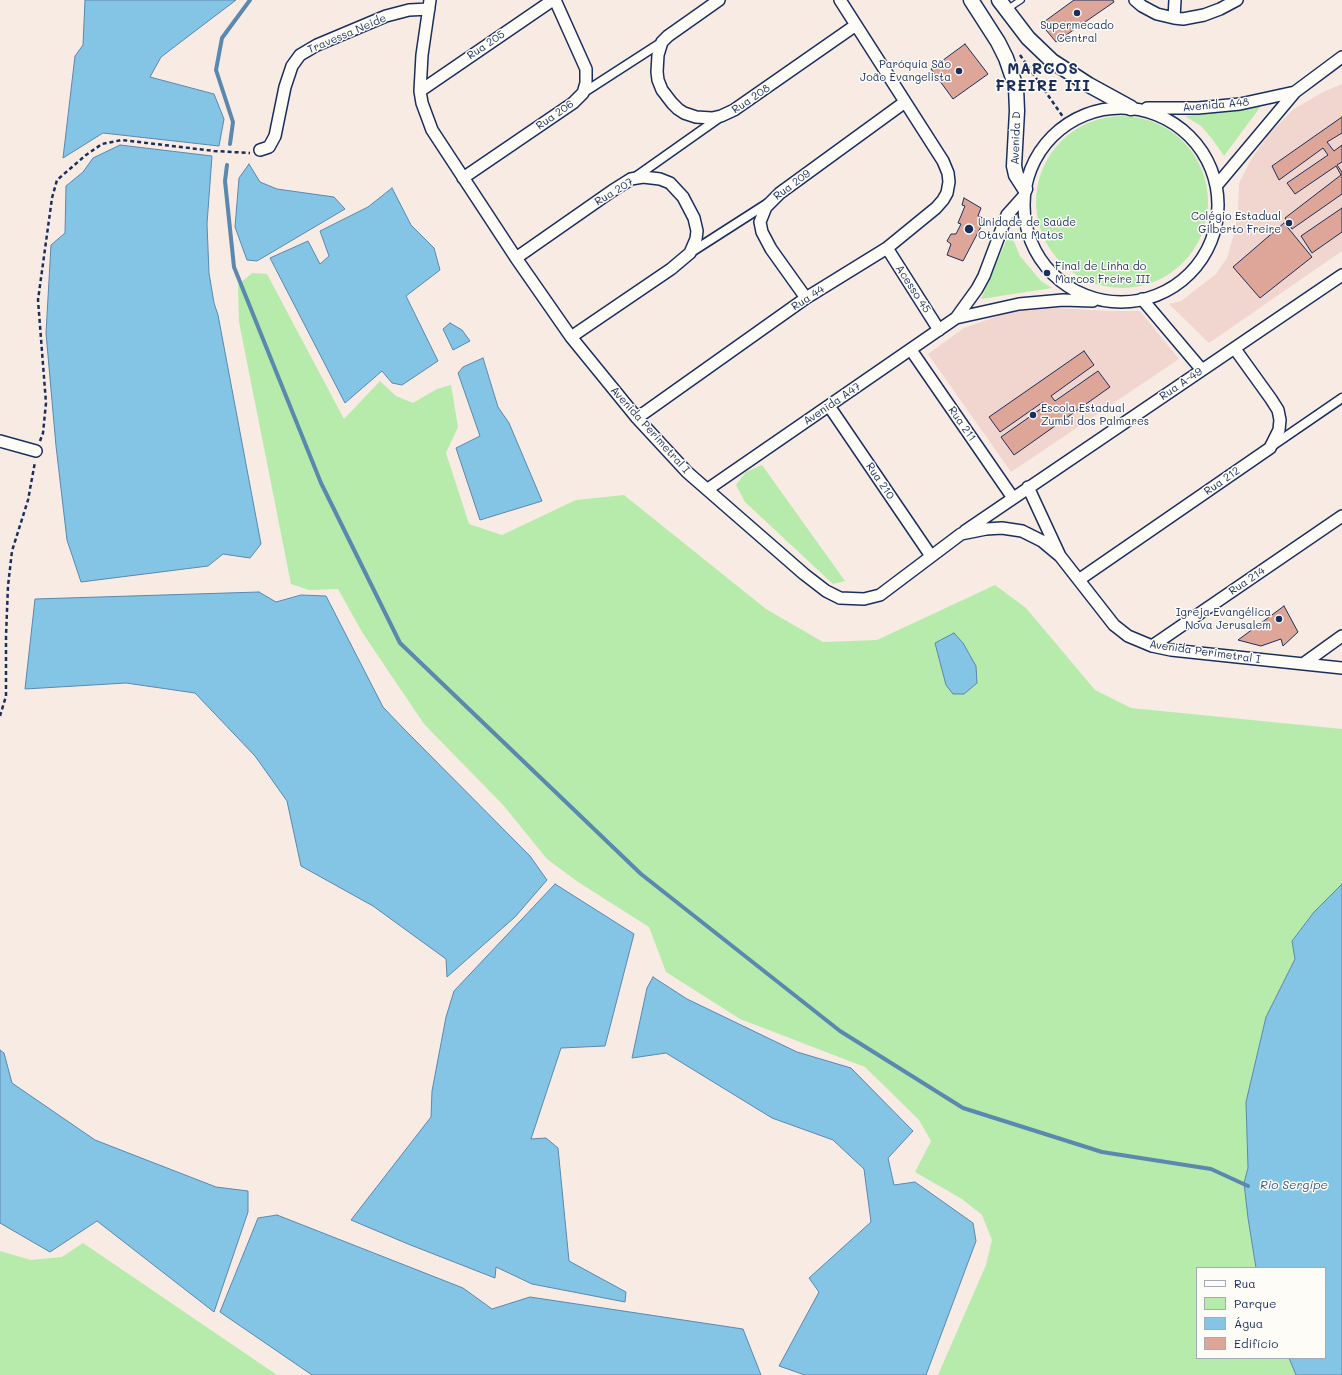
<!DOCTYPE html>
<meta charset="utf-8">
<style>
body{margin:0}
#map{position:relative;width:1342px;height:1375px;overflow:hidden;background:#f7ebe4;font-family:Mali,sans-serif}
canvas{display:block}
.legend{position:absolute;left:1196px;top:1267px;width:130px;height:92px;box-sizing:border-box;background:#fdfcf7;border:1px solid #a3aaba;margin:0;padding:5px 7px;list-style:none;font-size:12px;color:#1b2f5e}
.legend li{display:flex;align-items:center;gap:8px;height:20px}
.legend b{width:20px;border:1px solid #a3aaba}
</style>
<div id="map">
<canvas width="1342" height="1375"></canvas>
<ul class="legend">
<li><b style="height:5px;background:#fdfcf7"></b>Rua</li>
<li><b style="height:11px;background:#b6ebac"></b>Parque</li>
<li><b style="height:11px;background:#84c4e5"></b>Água</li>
<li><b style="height:11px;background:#dea599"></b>Edifício</li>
</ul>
</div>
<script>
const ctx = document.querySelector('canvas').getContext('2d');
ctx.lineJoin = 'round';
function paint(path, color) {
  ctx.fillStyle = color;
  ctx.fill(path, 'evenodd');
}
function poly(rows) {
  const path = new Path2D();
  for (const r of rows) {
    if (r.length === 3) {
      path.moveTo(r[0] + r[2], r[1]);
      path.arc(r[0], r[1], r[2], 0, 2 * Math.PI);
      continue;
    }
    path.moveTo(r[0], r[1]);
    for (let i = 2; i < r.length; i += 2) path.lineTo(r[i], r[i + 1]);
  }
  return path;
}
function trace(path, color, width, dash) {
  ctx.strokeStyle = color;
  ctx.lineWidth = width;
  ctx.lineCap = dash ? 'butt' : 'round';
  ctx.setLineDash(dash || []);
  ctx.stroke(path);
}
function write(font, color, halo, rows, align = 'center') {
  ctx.font = font + ' Mali,sans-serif';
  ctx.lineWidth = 3;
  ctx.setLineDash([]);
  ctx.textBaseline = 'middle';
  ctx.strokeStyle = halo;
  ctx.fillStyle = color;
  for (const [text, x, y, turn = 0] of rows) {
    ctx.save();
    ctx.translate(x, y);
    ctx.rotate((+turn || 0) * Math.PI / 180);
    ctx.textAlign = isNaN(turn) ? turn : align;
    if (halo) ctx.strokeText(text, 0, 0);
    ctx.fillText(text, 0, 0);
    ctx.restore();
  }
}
const built = poly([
 [1342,84,1342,251,1209,343,1169,304,1181,301,1216,274,1227,258,1234,233,1238,212,1239,183,1252,158,1268,135,1294,109,1323,92],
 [1055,308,1109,311,1140,311,1179,359,1011,472,928,354,964,328,1009,312]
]);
const green = poly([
 [1261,106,1224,156,1213,140,1201,126,1185,116],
 [1122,202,86],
 [1010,232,1020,256,1041,281,1052,288,981,299],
 [252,273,267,274,344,419,380,381,396,396,413,403,437,389,451,385,458,427,446,453,469,524,502,535,576,500,624,495,766,609,823,642,877,640,995,585,1026,608,1095,690,1131,708,1342,729,1342,884,1314,912,1292,941,1295,959,1266,1017,1246,1102,1248,1168,1244,1183,1248,1218,1256,1268,1197,1268,1197,1358,1289,1358,1296,1375,938,1375,986,1265,992,1240,982,1215,962,1199,915,1172,931,1141,919,1120,865,1067,740,1019,666,972,649,927,578,882,547,859,504,806,424,724,362,632,338,589,309,590,291,584,239,322,238,285],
 [762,465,845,581,833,584,745,502,736,485,746,472],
 [83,1243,277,1375,0,1375,0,1251,31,1260,62,1257]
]);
const water = poly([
 [85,0,236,0,161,57,150,77,214,94,224,119,219,146,103,133,63,158,75,56,83,45,85,0],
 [120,145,212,156,207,224,209,273,214,303,218,315,261,544,250,558,223,554,208,566,81,582,67,540,56,446,46,333,51,245,65,233,66,186,83,172,93,158,120,145],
 [249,164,260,182,277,189,334,197,345,209,257,261,247,260,235,227,239,178,249,164],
 [392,188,411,225,434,248,440,270,406,296,438,361,402,385,392,383,382,371,345,403,270,258,308,241,320,264,329,256,320,231,368,207,392,188],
 [450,323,462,330,470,341,453,350,443,329,450,323],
 [483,358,498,407,509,423,542,501,480,520,456,448,480,436,458,373,463,367,483,358],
 [259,592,276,602,301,595,326,596,383,707,403,728,530,856,547,880,515,917,447,977,446,959,373,906,301,866,287,801,255,756,195,693,126,683,25,689,35,599,259,592],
 [954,633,963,643,976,666,977,683,964,694,953,694,946,685,935,643,954,633],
 [555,884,634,934,605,1046,561,1048,531,1139,546,1138,558,1148,569,1261,626,1292,625,1302,532,1284,496,1267,495,1278,408,1244,351,1220,431,1117,432,1091,446,1017,454,991,555,884],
 [1342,884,1342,1375,1296,1375,1289,1358,1325,1358,1325,1268,1256,1268,1248,1218,1244,1183,1248,1168,1246,1102,1266,1017,1295,959,1292,941,1314,912,1342,884],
 [653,977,687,999,797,1052,851,1068,913,1131,888,1158,894,1185,915,1182,973,1223,976,1241,926,1375,805,1375,779,1366,819,1292,809,1278,871,1222,864,1169,833,1140,772,1118,666,1053,632,1058,647,988,653,977],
 [0,1050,4,1053,12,1083,95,1140,216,1187,248,1191,248,1212,214,1312,97,1221,50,1252,0,1223,0,1050],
 [277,1215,463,1288,492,1309,530,1297,743,1329,761,1375,312,1375,220,1312,258,1218,277,1215]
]);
const stream = poly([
 [230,144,233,122,216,70,222,38,250,0],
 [227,165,225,181,234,267,321,483,400,643,641,874,840,1031,963,1108,1102,1152,1211,1169,1248,1186]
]);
const building = poly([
 [1074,0,1113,0,1114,2,1056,42,1041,24,1074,0],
 [965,44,988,74,953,99,931,69,965,44],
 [1342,117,1342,133,1327,142,1334,151,1342,145,1342,162,1337,165,1342,172,1342,194,1292,229,1285,218,1341,175,1336,166,1295,194,1287,183,1328,155,1323,148,1279,180,1272,166,1342,117],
 [964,198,981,208,978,216,985,219,963,261,947,255,951,244,947,241,951,234,956,234,961,224,958,223,965,206,962,205,964,198],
 [1342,208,1342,232,1312,253,1301,236,1342,208],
 [1284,223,1312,257,1260,298,1233,267,1284,223],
 [1084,351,1094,365,1051,396,1055,401,1098,371,1110,387,1014,455,1001,437,1045,406,1043,402,1000,432,989,417,1084,351],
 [1284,606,1298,632,1283,646,1281,639,1261,646,1238,640,1284,606]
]);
const path = poly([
 [1020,55,1068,124],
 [40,441,43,433,46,403,38,300,52,198,57,180,86,155,102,144,122,140,214,151,250,153],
 [0,716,6,696,6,636,8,586,12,551,28,500,35,462]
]);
const service = poly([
 [1006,10,1021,0]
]);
const pedestrian = poly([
 [583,93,662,42],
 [634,178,719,118],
 [690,253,768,203],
 [1272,446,1342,398]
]);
const minor = poly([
 [430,0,422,55,420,91,422,103,432,130,516,258,571,337,637,418,687,472,804,574,826,591,840,598,864,599,880,595,961,534,986,529,1002,528,1022,531,1042,541,1060,556],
 [719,0,668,36,662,42,658,55,657,72,658,80,662,90,672,103,678,109,684,113,696,117,712,118,721,116,734,110,856,25],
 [1135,0,1142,6,1157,14,1174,18,1183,19,1204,15,1220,9,1237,0],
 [1174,18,1175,0],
 [420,91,553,0],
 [1121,205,97],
 [1147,108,1198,108,1240,104,1295,92],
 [260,150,269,147,275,136,285,87,292,66,300,55,317,45,386,16,409,10,429,9],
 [463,178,573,103,583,93,586,83,586,69,555,0],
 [1217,185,1295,92,1342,57],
 [887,248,939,330],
 [516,258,612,191,631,179,643,177,660,179,670,183,683,197,694,218,697,231,696,239,690,253,671,269,571,337],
 [806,298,771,249,762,232,760,222,766,207,780,193,905,102],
 [1142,299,1202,370],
 [956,318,1019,304,1063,300,1093,301],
 [911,350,1013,498],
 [829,406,931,556],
 [637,418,806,298,887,248,936,208,943,200,947,193,949,182,948,173,943,161,840,0],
 [0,441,36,451],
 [1028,487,1060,556,1114,625,1128,636,1152,646,1171,650,1342,668],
 [708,489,956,318,977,289,984,276,1007,215,1024,196],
 [965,531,1342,275],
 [1080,579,1270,448,1279,430,1280,420,1278,410,1271,399,1235,349],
 [1152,646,1342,516],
 [1303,664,1342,636]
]);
const tertiary = poly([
 [971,0,998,42,1006,58,1016,87,1017,111,1014,166,1016,175,1025,189],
 [999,0,1028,38,1052,61,1089,85,1131,108]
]);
const markers = [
 [1077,13,4,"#1b2f5e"],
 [959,71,4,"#1b2f5e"],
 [1289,223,4,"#1b2f5e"],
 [969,229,5,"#1b2f5e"],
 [1047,273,4,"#1b2f5e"],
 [1033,415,4,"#1b2f5e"],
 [1279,619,4,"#1b2f5e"]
];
const poiNames = [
 ["Supermecado",1077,26,"center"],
 ["Central",1077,39,"center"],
 ["Paróquia São",951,65],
 ["João Evangelista",951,78],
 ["Colégio Estadual",1281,217],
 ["Gilberto Freire",1281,230],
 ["Unidade de Saúde",978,223,"left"],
 ["Otaviana Matos",978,236,"left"],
 ["Final de Linha do",1055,267,"left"],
 ["Marcos Freire III",1055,280,"left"],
 ["Escola Estadual",1041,409,"left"],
 ["Zumbi dos Palmares",1041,422,"left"],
 ["Igreja Evangélica",1271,613],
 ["Nova Jerusalem",1271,626]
];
const streetNames = [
 ["Travessa Neide",347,34,-23],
 ["Rua 205",486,45,-34],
 ["Rua 208",751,99,-34],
 ["Avenida A48",1216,105,-5],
 ["Rua 206",555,115,-35],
 ["Avenida D",1016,138,-88],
 ["Rua 209",792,185,-37],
 ["Rua 207",614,192,-31],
 ["Acesso 45",913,289,57],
 ["Rua 44",808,298,-33],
 ["Rua A-49",1181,384,-34],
 ["Avenida A47",832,404,-34],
 ["Rua 211",962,424,55],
 ["Avenida Perimetral I",650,430,48],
 ["Rua 210",880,481,56],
 ["Rua 212",1222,481,-35],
 ["Rua 214",1247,581,-34],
 ["Avenida Perimetral I",1205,652,8]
];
const waterNames = [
 ["Rio Sergipe",1294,1185]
];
const districtNames = [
 ["MARCOS",1043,69],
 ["FREIRE III",1043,86]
];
paint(built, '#f0d6ce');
paint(green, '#b6ebac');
paint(water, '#84c4e5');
trace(water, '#5a88af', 1);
trace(stream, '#5a88af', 4);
paint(building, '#dea599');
trace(building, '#1b2f5e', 1);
trace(service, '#1b2f5e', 8);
trace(pedestrian, '#1b2f5e', 11);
trace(minor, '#1b2f5e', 14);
trace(tertiary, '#1b2f5e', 17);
trace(path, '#1b2f5e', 2.5, [4, 3]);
trace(service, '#fdfcf7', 5.5);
trace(pedestrian, '#fdfcf7', 8);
trace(minor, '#fdfcf7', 11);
trace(tertiary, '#fdfcf7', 14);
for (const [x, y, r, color] of markers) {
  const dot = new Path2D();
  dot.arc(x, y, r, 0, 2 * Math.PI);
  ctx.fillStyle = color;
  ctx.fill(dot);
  trace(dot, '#fdfcf7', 1.5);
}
write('11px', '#1b2f5e', '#fdfcf7', poiNames, 'right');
write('11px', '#1b2f5e', '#fdfcf7', streetNames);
write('italic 12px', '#3a5c86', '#fdfcf7', waterNames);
ctx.letterSpacing = '1px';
write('bold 15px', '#1b2f5e', '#fdfcf7', districtNames);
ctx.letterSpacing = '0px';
</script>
